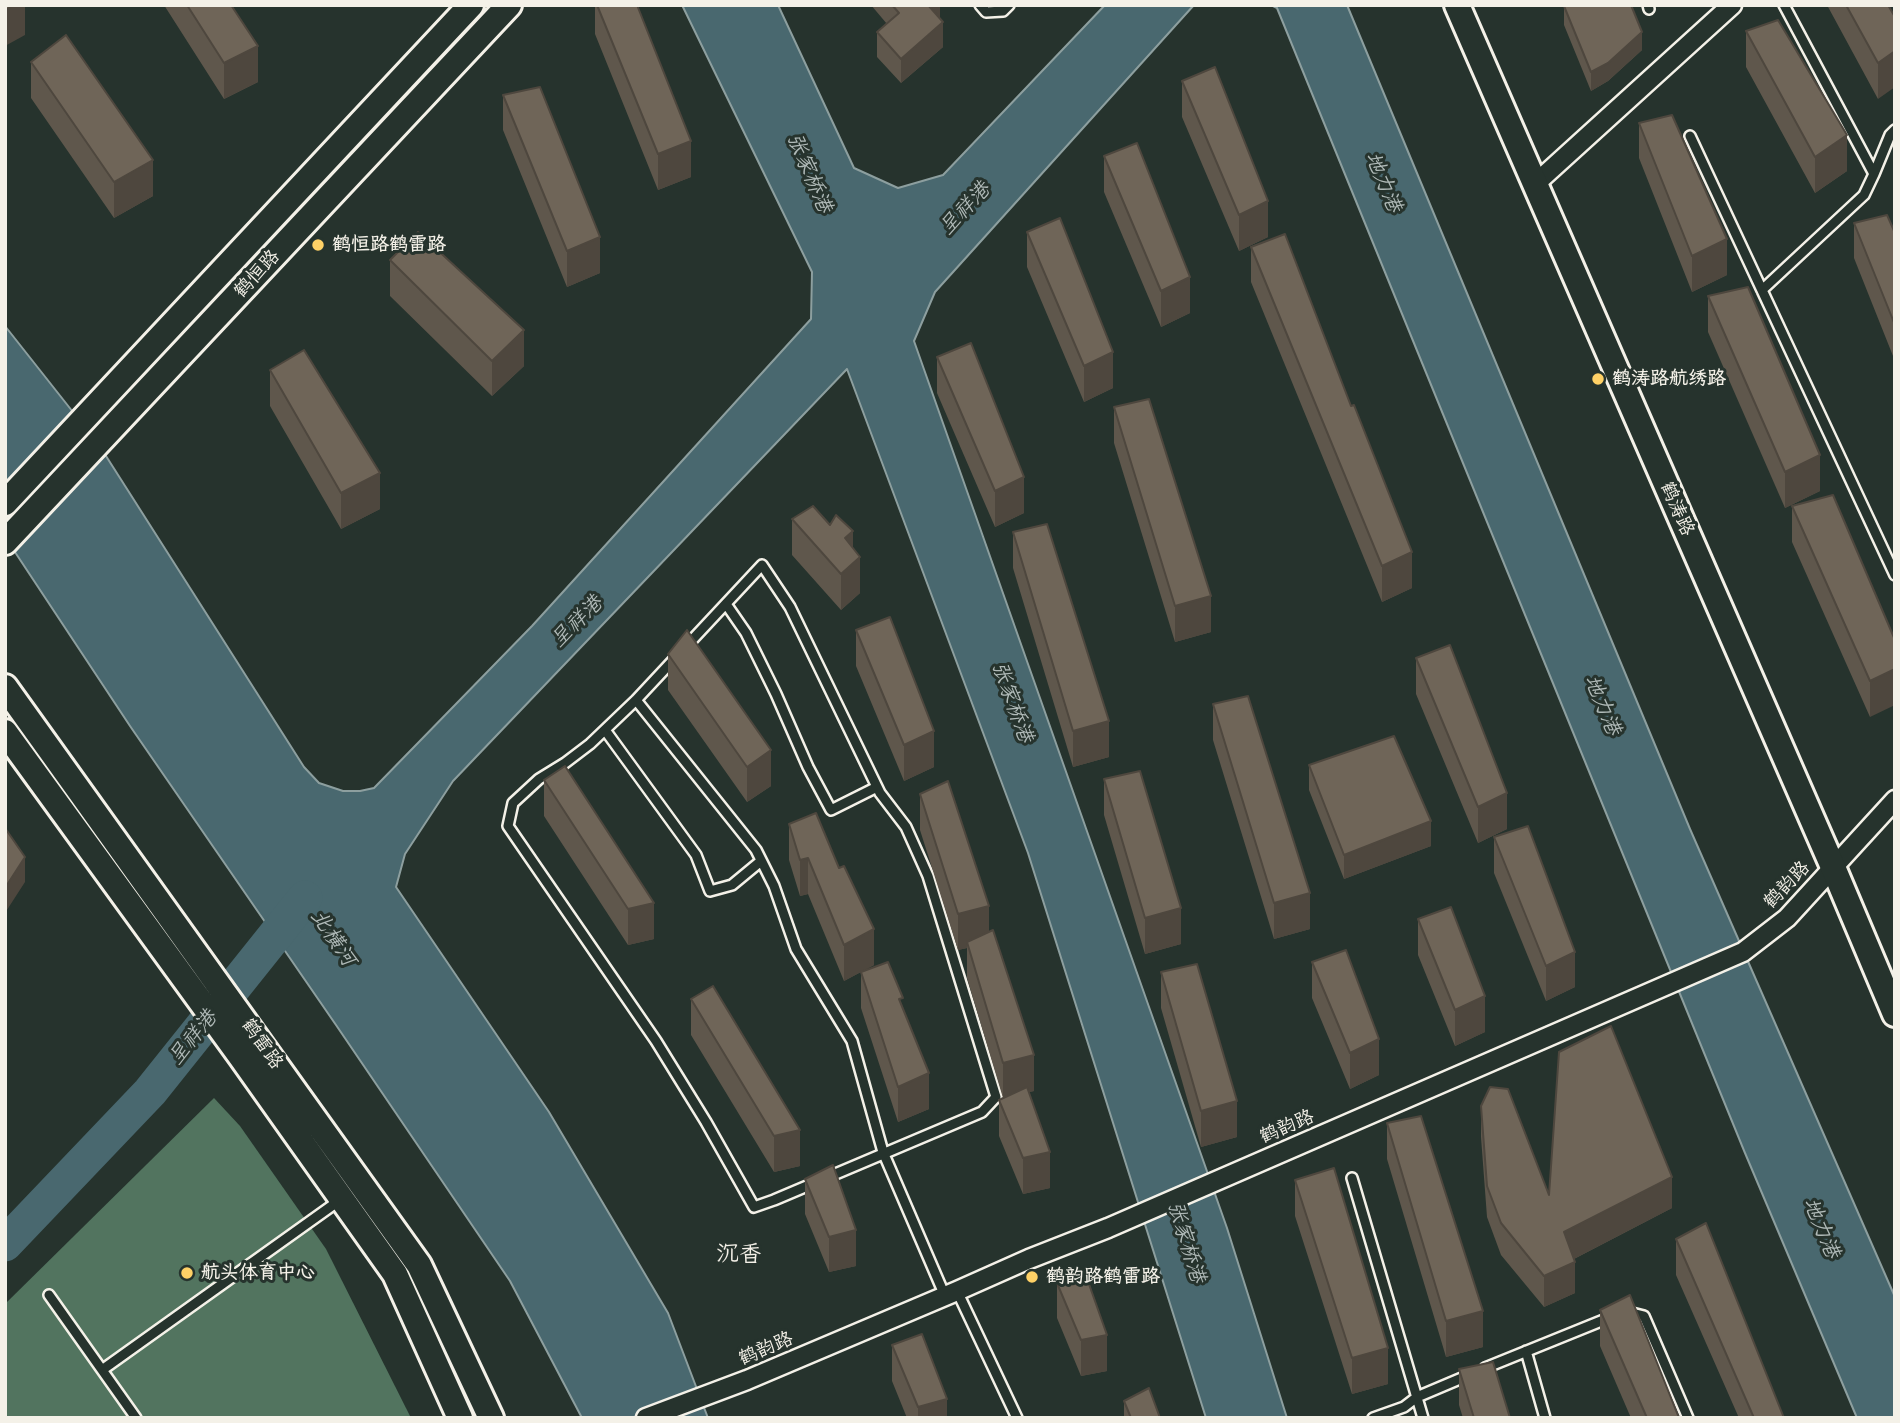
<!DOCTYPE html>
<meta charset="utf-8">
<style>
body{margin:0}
#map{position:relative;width:1900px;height:1423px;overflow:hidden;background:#26332d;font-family:"Playpen Sans",sans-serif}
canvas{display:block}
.frame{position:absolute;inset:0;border:7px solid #f4f1e8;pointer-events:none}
</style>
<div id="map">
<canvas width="1900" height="1423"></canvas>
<div class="frame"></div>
</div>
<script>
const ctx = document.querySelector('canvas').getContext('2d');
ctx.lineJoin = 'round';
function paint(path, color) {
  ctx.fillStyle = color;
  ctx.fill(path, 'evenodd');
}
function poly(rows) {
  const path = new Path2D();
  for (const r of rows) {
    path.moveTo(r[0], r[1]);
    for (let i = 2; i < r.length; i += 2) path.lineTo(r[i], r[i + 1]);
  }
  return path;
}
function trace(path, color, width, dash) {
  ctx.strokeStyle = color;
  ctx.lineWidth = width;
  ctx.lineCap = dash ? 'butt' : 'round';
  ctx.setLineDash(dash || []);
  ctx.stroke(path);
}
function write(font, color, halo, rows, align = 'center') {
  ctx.font = font + ' "Playpen Sans","LXGW WenKai TC",sans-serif';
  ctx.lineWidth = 6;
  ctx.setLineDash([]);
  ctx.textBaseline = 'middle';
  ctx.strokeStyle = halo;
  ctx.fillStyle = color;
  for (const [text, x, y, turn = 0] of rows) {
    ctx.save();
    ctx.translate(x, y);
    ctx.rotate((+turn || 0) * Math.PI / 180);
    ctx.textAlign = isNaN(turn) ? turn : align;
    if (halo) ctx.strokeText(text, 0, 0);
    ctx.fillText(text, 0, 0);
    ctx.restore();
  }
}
const green = poly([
 [214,1098,240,1126,326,1249,411,1418,5,1418,5,1304]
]);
const water = poly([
 [682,5,778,5,854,168,898,188,943,175,1105,5,1194,5,935,292,914,341,1227,1228,1287,1418,1206,1418,1028,853,847,369,453,781,405,854,396,887,549,1112,668,1313,708,1418,582,1418,510,1281,336,1025,130,726,5,537,5,326,99,445,304,767,319,783,343,791,360,791,374,788,532,626,811,319,812,272,682,5],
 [1271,5,1347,5,1690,829,1895,1297,1895,1418,1857,1418,1745,1153,1277,8,1271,5]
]);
const river = poly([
 [5,1244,150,1092,305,898]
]);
const lane = poly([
 [980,5,986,12,1003,11,1009,5],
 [1648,5,1649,9],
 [1690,136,1895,575],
 [1874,174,1890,135,1895,130],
 [1762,290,1864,195,1874,174,1784,5],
 [762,565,790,607,880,793,906,827,928,876,996,1097,982,1112,774,1200,754,1207,706,1122,656,1041,508,826,513,803,539,779,565,763,590,744,636,700,762,565],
 [726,604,746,633,776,694,808,767,831,810,877,787],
 [636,700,756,850,774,886,796,949,852,1041,883,1152,945,1296],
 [605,730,696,855,710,891,732,885,761,861],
 [1352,1178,1423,1418],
 [957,1291,1017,1418],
 [49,1295,136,1418],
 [1628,1312,1644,1316,1688,1418],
 [1526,1351,1545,1418],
 [1485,1368,1611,1317],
 [102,1370,340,1200],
 [1373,1418,1404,1407,1417,1397,1469,1375]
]);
const street = poly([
 [1535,184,1732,5],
 [646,1418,747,1380,957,1291,1029,1259,1108,1228,1743,952,1787,918,1895,800]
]);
const secondary = poly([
 [1457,5,1833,867,1895,1014],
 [5,503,471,5],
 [5,542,509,5],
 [5,687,419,1265,491,1418],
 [5,732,241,1057,395,1274,460,1418]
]);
const wall = poly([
 [164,5,231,5,258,82,224,99],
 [595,5,637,5,691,177,658,190,595,34],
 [871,5,940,5,939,18,943,47,901,83,877,57,877,32,887,24],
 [1827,5,1888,5,1878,99],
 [1564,6,1642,50,1608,81,1591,91,1564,25],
 [1746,31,1847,171,1815,193,1746,67],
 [31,62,153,196,114,218,31,98],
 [1182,81,1268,237,1239,251,1182,117],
 [503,95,600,273,567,287,503,130],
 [1639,123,1727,275,1692,292,1639,158],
 [1104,156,1190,313,1161,327,1104,192],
 [1854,223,1895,233,1895,361,1854,258],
 [1027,232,1113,388,1084,402,1027,267],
 [1251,247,1412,588,1382,602,1251,282],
 [390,260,524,366,492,396,390,296],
 [1708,296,1820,491,1785,508,1708,332],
 [937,357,1024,513,995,527,937,393],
 [270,370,380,509,341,529,270,406],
 [1114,407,1211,632,1175,642,1114,443],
 [1792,506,1895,640,1870,717,1792,542],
 [792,519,830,525,853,548,860,593,841,610,792,555],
 [1013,532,1109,757,1073,767,1013,568],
 [856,630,934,767,904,781,856,666],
 [668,654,771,786,747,802,668,690],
 [1416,658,1507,829,1478,843,1416,694],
 [1213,704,1310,929,1274,939,1213,740],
 [1309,765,1431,846,1344,879,1309,790],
 [1104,779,1181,944,1145,954,1104,815],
 [544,780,654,939,628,945,544,816],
 [920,794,989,932,1034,1091,1028,1092,1050,1188,1023,1194,999,1136,999,1100,1003,1098,967,978,967,948,958,950,920,830],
 [789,824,839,868,874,965,844,981,808,894,800,896,789,860],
 [1494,837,1575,987,1546,1001,1494,873],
 [1418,919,1485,1032,1455,1046,1418,955],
 [1312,962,1379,1075,1350,1089,1312,998],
 [861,972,903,1008,929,1109,898,1122,861,1008],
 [1161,972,1237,1137,1201,1147,1161,1008],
 [691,999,800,1166,774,1172,691,1035],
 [1481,1106,1549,1195,1672,1208,1574,1259,1575,1293,1544,1307,1501,1255,1487,1217,1481,1137],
 [1387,1123,1483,1347,1446,1357,1387,1159],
 [805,1179,856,1266,829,1272,805,1214],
 [1295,1180,1388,1384,1352,1394,1295,1216],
 [1676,1239,1784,1418,1739,1418,1676,1275],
 [1057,1283,1107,1371,1081,1376,1057,1318],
 [1600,1310,1679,1418,1631,1418,1600,1346],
 [892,1345,947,1418,907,1418,892,1381],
 [1459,1369,1510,1418,1463,1418,1459,1405],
 [1124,1401,1160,1418,1124,1418]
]);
const shadedWall = poly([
 [14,5,25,5,25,35,5,46,5,10],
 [927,5,940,5,940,17,927,28],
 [943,22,943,47,901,83,901,59],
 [1642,32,1642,50,1608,81,1591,91,1591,72],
 [258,46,258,82,224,99,224,63],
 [1895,51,1895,87,1878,99,1878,63],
 [1847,135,1847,171,1815,193,1815,157],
 [691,141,691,177,658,190,658,154],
 [153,160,153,196,114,218,114,182],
 [1268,201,1268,237,1239,251,1239,215],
 [600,237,600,273,567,287,567,251],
 [1727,239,1727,275,1692,292,1692,256],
 [1190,277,1190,313,1161,327,1161,291],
 [524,330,524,366,492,396,492,361],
 [1113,352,1113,388,1084,402,1084,366],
 [1820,455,1820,491,1785,508,1785,472],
 [380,473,380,509,341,529,341,493],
 [1024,477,1024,513,995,527,995,491],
 [853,531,853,563,860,557,860,593,841,610,841,574,845,538],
 [1412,552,1412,588,1382,602,1382,566],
 [1211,596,1211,632,1175,642,1175,606],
 [1895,669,1895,705,1870,717,1870,681],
 [1109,721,1109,757,1073,767,1073,731],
 [934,731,934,767,904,781,904,745],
 [771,750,771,786,747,802,747,767],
 [1507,793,1507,829,1478,843,1478,807],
 [1431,821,1431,846,1344,879,1344,855],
 [25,857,25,882,5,913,5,888],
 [808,858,808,894,800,896,800,860],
 [1310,893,1310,929,1274,939,1274,903],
 [654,903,654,939,628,945,628,909],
 [989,906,989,942,967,942,967,948,958,950,958,914],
 [1181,908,1181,944,1145,954,1145,918],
 [874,929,874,965,844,981,844,945],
 [1575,952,1575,987,1546,1001,1546,966],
 [1485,996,1485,1032,1455,1046,1455,1010],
 [1379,1039,1379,1075,1350,1089,1350,1053],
 [1034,1055,1034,1091,1003,1099,1003,1063],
 [929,1073,929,1109,898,1122,898,1087],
 [1237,1101,1237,1137,1201,1147,1201,1111],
 [800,1130,800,1166,774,1172,774,1136],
 [1050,1152,1050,1188,1023,1194,1023,1158],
 [1672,1177,1672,1208,1564,1264,1564,1232],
 [856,1230,856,1266,829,1272,829,1237],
 [1575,1262,1575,1293,1544,1307,1544,1276],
 [1483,1311,1483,1347,1446,1357,1446,1321],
 [1107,1335,1107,1371,1081,1376,1081,1340],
 [1388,1348,1388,1384,1352,1394,1352,1358],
 [947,1399,947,1418,918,1418,918,1407]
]);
const building = poly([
 [5,5,14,5,5,10,5,5],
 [187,5,231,5,258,46,224,63,187,5],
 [597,5,637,5,691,141,658,154,597,5],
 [892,5,928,5,943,22,901,59,877,32,899,13,892,5],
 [1567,5,1631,5,1642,32,1608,63,1591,72,1564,6,1567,5],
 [1846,5,1888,5,1895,17,1895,51,1878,63,1846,5],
 [1778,20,1847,135,1815,157,1746,31,1778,20],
 [66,35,153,160,114,182,31,62,66,35],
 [1215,67,1268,201,1239,215,1182,81,1215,67],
 [540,87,600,237,567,251,503,95,540,87],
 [1672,115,1727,239,1692,256,1639,123,1672,115],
 [1137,143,1190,277,1161,291,1104,156,1137,143],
 [1887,215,1895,233,1895,325,1854,223,1887,215],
 [1060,218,1113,352,1084,366,1027,232,1060,218],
 [418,232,524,330,492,361,390,260,418,232],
 [1285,234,1351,406,1354,405,1412,552,1382,566,1251,247,1285,234],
 [1748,287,1820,455,1785,472,1708,296,1748,287],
 [971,343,1024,477,995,491,937,357,971,343],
 [304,350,380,473,341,493,270,370,304,350],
 [1149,399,1211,596,1175,606,1114,407,1149,399],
 [1833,495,1895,640,1895,669,1870,681,1792,506,1833,495],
 [813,506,830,525,836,515,853,531,845,538,860,557,841,574,792,519,813,506],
 [1047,524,1109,721,1073,731,1013,532,1047,524],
 [890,617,934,731,904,745,856,630,890,617],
 [687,630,771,750,747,767,668,654,687,630],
 [1450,645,1507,793,1478,807,1416,658,1450,645],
 [1248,696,1310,893,1274,903,1213,704,1248,696],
 [1394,736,1431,821,1344,855,1309,765,1394,736],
 [565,766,654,903,628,909,544,780,565,766],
 [1140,771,1181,908,1145,918,1104,779,1140,771],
 [948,781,989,906,958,914,920,794,948,781],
 [816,813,839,868,844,866,874,929,844,945,808,858,800,860,789,824,816,813],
 [1528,826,1575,952,1546,966,1494,837,1528,826],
 [5,828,25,857,5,888,5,828],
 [1451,907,1485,996,1455,1010,1418,919,1451,907],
 [993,930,1034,1055,1003,1063,967,942,993,930],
 [1346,950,1379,1039,1350,1053,1312,962,1346,950],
 [888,962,903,998,899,999,929,1073,898,1087,861,972,888,962],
 [1197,964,1237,1101,1201,1111,1161,972,1197,964],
 [713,986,800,1130,774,1136,691,999,713,986],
 [1611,1026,1672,1177,1564,1232,1575,1262,1544,1276,1501,1223,1487,1186,1481,1106,1490,1087,1508,1089,1549,1195,1559,1052,1611,1026],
 [1027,1087,1050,1152,1023,1158,999,1100,1027,1087],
 [1421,1116,1483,1311,1446,1321,1387,1123,1421,1116],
 [833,1165,856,1230,829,1237,805,1179,833,1165],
 [1334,1168,1388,1348,1352,1358,1295,1180,1334,1168],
 [1706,1223,1784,1418,1754,1418,1676,1239,1706,1223],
 [1084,1270,1107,1335,1081,1340,1057,1283,1084,1270],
 [1630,1295,1679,1418,1647,1418,1600,1310,1630,1295],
 [922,1334,947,1399,918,1407,892,1345,922,1334],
 [1493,1362,1510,1418,1474,1418,1459,1369,1493,1362],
 [1149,1388,1160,1418,1131,1418,1124,1401,1149,1388]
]);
const markers = [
 [318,245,7,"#ffd166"],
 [1598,379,7,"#ffd166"],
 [187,1273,7,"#ffd166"],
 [1032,1277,7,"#ffd166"]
];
const poiNames = [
 ["鹤恒路鹤雷路",332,245],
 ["鹤涛路航绣路",1612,379],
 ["航头体育中心",201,1273],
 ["鹤韵路鹤雷路",1046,1277]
];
const streetNames = [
 ["鹤恒路",257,274,-47],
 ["鹤涛路",1677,509,66],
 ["鹤韵路",1787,885,-46],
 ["鹤雷路",262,1044,55],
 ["鹤韵路",1287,1127,-23],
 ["鹤韵路",766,1349,-23]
];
const waterNames = [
 ["张家桥港",809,173,67],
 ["地力港",1383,182,67],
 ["呈祥港",965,209,-47],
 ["呈祥港",577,622,-45],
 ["张家桥港",1012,702,70],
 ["地力港",1602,705,67],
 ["北横河",333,938,56],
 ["呈祥港",193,1038,-51],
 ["地力港",1821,1228,67],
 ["张家桥港",1186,1242,73]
];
const quarterNames = [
 ["沉香",739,1255]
];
paint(green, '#52745f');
paint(water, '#49686f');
trace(water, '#8d9f9f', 2);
trace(river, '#49686f', 35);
trace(lane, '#f4f1e8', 14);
trace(street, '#f4f1e8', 23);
trace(secondary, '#f4f1e8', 30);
trace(lane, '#26332d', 9);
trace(street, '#26332d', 18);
trace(secondary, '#26332d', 24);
paint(wall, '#5f574c');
paint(shadedWall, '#4e473e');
paint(building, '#6f6558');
trace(building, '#4e473e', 2);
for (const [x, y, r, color] of markers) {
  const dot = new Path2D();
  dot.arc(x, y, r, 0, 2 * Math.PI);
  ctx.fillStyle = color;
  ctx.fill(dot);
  trace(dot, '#26332d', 2.5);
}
write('bold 19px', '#f4f1e8', '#26332d', poiNames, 'left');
write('19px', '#f4f1e8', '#26332d', streetNames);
write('italic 21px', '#b0bab8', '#26332d', waterNames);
write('23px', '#f4f1e8', '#26332d', quarterNames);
</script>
